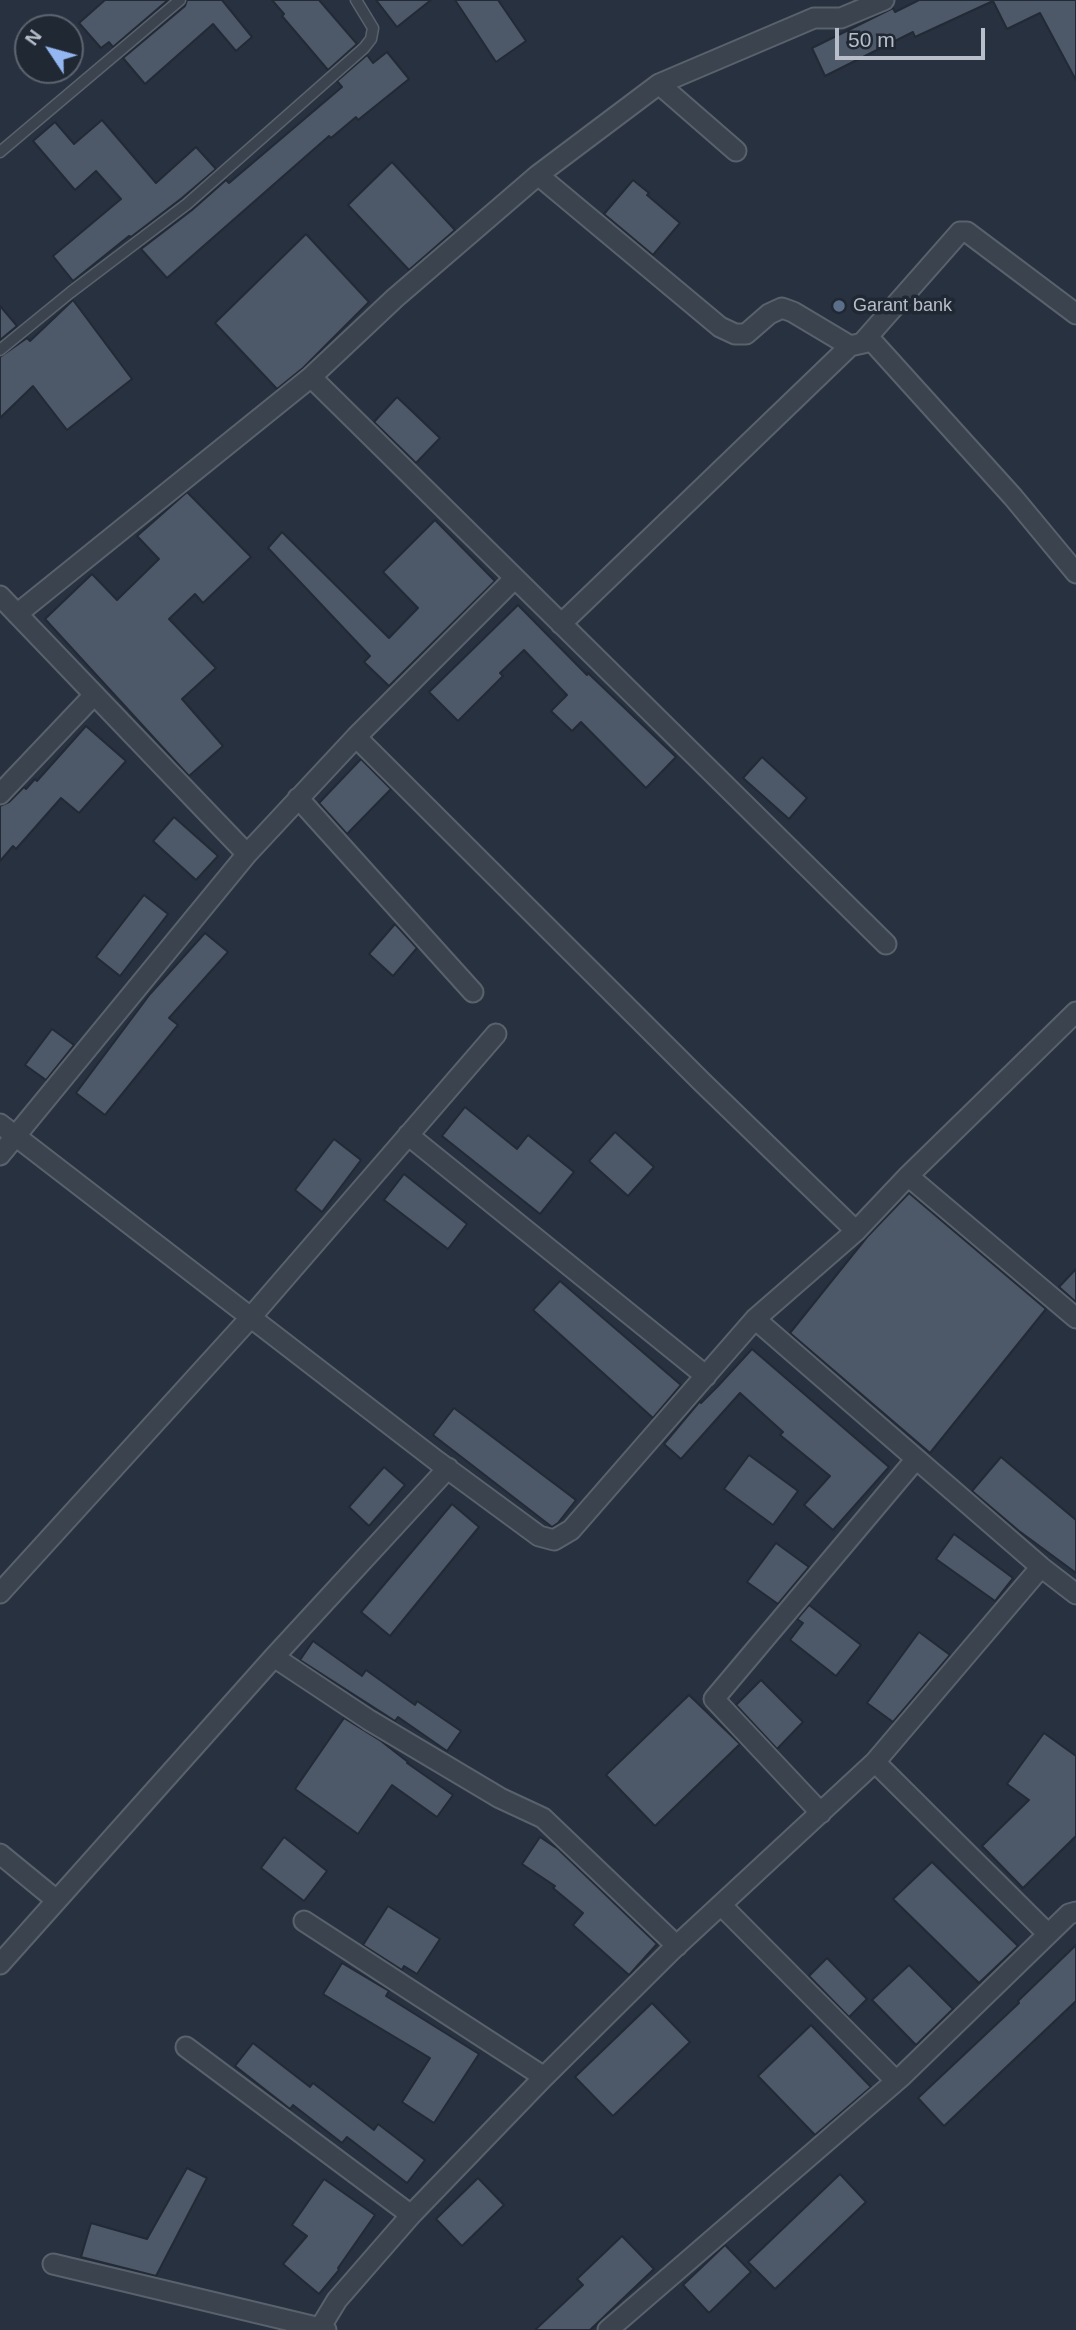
<!DOCTYPE html>
<style>
body{margin:0}
#map{position:relative;width:1076px;height:2330px;overflow:hidden;background:#27313f;font-family:Arial,sans-serif}
canvas{display:block}
.north{position:absolute;left:14px;top:14px;width:70px;height:70px;box-sizing:border-box;background:#202834;border:2px solid #5d6470;border-radius:50%;rotate:306deg;font-size:19px;font-weight:700;line-height:28px;text-align:center;color:#b8beca}
.north::after{content:'';display:block;margin:auto;width:24px;height:32px;background:#94b7f2;clip-path:polygon(50% 0,100% 100%,50% 72%,0 100%)}
.scale{position:absolute;left:835px;top:28px;width:150px;height:32px;box-sizing:border-box;border:4px solid #b8beca;border-top:0;padding-left:9px;font-size:21px;line-height:24px;white-space:nowrap;color:#b8beca;-webkit-text-stroke:5px #202834;paint-order:stroke}
</style>
<div id="map">
<canvas width="1076" height="2330"></canvas>
<div class="north">N</div>
<div class="scale">50 m</div>
</div>
<script>
const ctx = document.querySelector('canvas').getContext('2d');
ctx.lineJoin = 'round';
function paint(path, color) {
  ctx.fillStyle = color;
  ctx.fill(path, 'evenodd');
}
function poly(rows) {
  const path = new Path2D();
  for (const r of rows) {
    path.moveTo(r[0], r[1]);
    for (let i = 2; i < r.length; i += 2) path.lineTo(r[i], r[i + 1]);
  }
  return path;
}
function trace(path, color, width, dash) {
  ctx.strokeStyle = color;
  ctx.lineWidth = width;
  ctx.lineCap = dash ? 'butt' : 'round';
  ctx.setLineDash(dash || []);
  ctx.stroke(path);
}
function write(font, color, halo, rows, align = 'center') {
  ctx.font = font + ' Arial,sans-serif';
  ctx.lineWidth = 7;
  ctx.setLineDash([]);
  ctx.textBaseline = 'middle';
  ctx.strokeStyle = halo;
  ctx.fillStyle = color;
  for (const [text, x, y, turn = 0] of rows) {
    ctx.save();
    ctx.translate(x, y);
    ctx.rotate((+turn || 0) * Math.PI / 180);
    ctx.textAlign = isNaN(turn) ? turn : align;
    if (halo) ctx.strokeText(text, 0, 0);
    ctx.fillText(text, 0, 0);
    ctx.restore();
  }
}
const building = poly([
 [105,0,168,0,113,47,109,42,101,48,79,23,105,0],
 [187,0,222,0,252,37,236,51,213,24,145,84,123,58,185,6,187,0],
 [272,0,319,0,357,44,328,70,282,16,284,14,272,0],
 [376,0,431,0,397,27,376,0],
 [455,0,498,0,526,41,496,62,455,0],
 [919,0,1076,0,1076,80,1040,13,1007,29,993,1,915,37,913,32,825,76,812,48,893,8,895,12,919,0],
 [387,52,409,79,358,120,356,117,331,138,329,136,167,278,141,249,192,210,226,180,229,183,342,87,337,81,367,55,373,63,387,52],
 [102,120,156,183,196,147,216,169,182,198,131,237,129,236,73,281,53,256,121,199,96,171,75,190,33,141,55,122,74,144,102,120],
 [392,162,455,230,409,270,348,205,392,162],
 [633,180,649,193,647,195,680,223,653,255,604,214,633,180],
 [306,234,369,302,303,368,277,389,215,323,306,234],
 [73,300,132,379,67,430,33,386,0,418,0,357,27,338,30,341,73,300],
 [0,306,17,326,0,340,0,306],
 [397,397,440,438,416,463,374,422,397,397],
 [187,492,251,557,203,603,195,594,169,619,216,668,182,699,223,746,189,776,45,619,92,574,117,600,159,559,137,536,187,492],
 [435,520,495,581,389,686,364,662,370,656,268,548,282,532,389,638,418,608,383,572,435,520],
 [518,605,587,675,588,673,676,757,646,788,581,722,572,731,551,711,567,695,524,650,500,673,503,676,458,721,429,692,518,605],
 [86,726,126,761,79,813,61,798,16,849,13,846,0,861,0,806,9,802,24,787,26,789,35,779,37,781,86,726],
 [762,757,807,798,789,819,743,778,762,757],
 [361,759,391,789,347,834,319,803,361,759],
 [174,817,218,856,196,880,153,841,174,817],
 [144,895,168,914,120,976,96,957,144,895],
 [395,924,417,948,393,976,369,954,395,924],
 [205,933,228,952,169,1018,178,1025,105,1115,76,1093,150,994,205,933],
 [52,1029,74,1045,46,1080,25,1065,52,1029],
 [465,1107,517,1149,528,1135,574,1172,540,1214,442,1136,465,1107],
 [615,1132,654,1167,628,1196,589,1161,615,1132],
 [334,1139,361,1160,322,1212,295,1190,334,1139],
 [404,1174,467,1224,448,1249,384,1200,404,1174],
 [909,1193,1046,1309,930,1453,790,1333,867,1237,909,1193],
 [1076,1269,1076,1302,1059,1287,1076,1269],
 [560,1281,681,1385,653,1418,533,1310,560,1281],
 [752,1349,889,1467,833,1530,804,1505,830,1476,780,1435,783,1432,740,1393,681,1459,664,1444,700,1401,701,1403,718,1386,752,1349],
 [454,1408,576,1500,558,1523,552,1527,433,1435,454,1408],
 [749,1455,798,1491,773,1525,724,1489,749,1455],
 [1001,1457,1076,1520,1076,1573,1019,1531,972,1491,1001,1457],
 [384,1467,405,1485,369,1526,349,1507,384,1467],
 [452,1504,479,1527,390,1636,361,1612,452,1504],
 [954,1534,1013,1578,995,1601,936,1559,954,1534],
 [776,1543,809,1567,778,1604,747,1582,776,1543],
 [809,1605,861,1645,836,1676,790,1640,803,1623,797,1619,809,1605],
 [919,1632,950,1655,893,1722,867,1703,919,1632],
 [313,1641,362,1676,366,1670,415,1705,417,1701,461,1731,447,1751,398,1717,395,1721,300,1660,313,1641],
 [761,1680,803,1722,777,1749,736,1705,761,1680],
 [689,1695,740,1744,655,1826,606,1775,689,1695],
 [344,1718,381,1741,408,1762,407,1763,453,1795,437,1817,392,1785,358,1834,295,1789,344,1718],
 [1044,1733,1076,1756,1076,1836,1023,1888,982,1846,1029,1800,1007,1784,1044,1733],
 [284,1837,327,1871,304,1901,261,1868,284,1837],
 [540,1837,558,1849,657,1944,629,1975,573,1925,583,1913,553,1888,555,1886,522,1864,540,1837],
 [932,1862,1018,1946,979,1983,893,1899,932,1862],
 [388,1906,440,1939,417,1974,404,1966,402,1970,363,1945,388,1906],
 [1076,1945,1076,2001,944,2126,918,2098,1019,2003,1018,2001,1076,1945],
 [827,1958,867,1999,849,2017,809,1976,827,1958],
 [342,1963,389,1991,386,1996,479,2054,434,2123,402,2102,430,2058,323,1994,342,1963],
 [909,1965,953,2009,916,2045,872,2000,909,1965],
 [652,2003,690,2042,613,2116,575,2077,652,2003],
 [811,2025,871,2087,815,2135,758,2076,811,2025],
 [253,2043,310,2087,313,2083,374,2130,378,2124,425,2160,407,2183,347,2137,342,2143,293,2105,290,2109,235,2066,253,2043],
 [187,2168,207,2178,156,2276,81,2257,91,2223,147,2239,187,2168],
 [840,2174,866,2202,775,2289,748,2262,840,2174],
 [478,2178,504,2205,462,2246,436,2219,478,2178],
 [324,2179,375,2215,338,2268,339,2270,319,2294,283,2264,307,2236,292,2225,324,2179],
 [622,2236,654,2269,590,2330,535,2330,583,2285,577,2279,622,2236],
 [725,2245,751,2272,709,2313,683,2285,725,2245]
]);
const lane = poly([
 [0,152,180,0],
 [0,350,71,292,187,204,364,48,371,39,373,28,356,0]
]);
const street = poly([
 [659,84,814,18,841,18,884,0],
 [538,175,720,327,735,334,746,334,769,314,782,308,793,312,850,346,872,341,1013,497,1076,573],
 [863,342,960,232,967,232,1076,314],
 [311,377,395,298,538,175,659,84,736,151],
 [0,596,247,854],
 [17,614,311,377,515,578],
 [561,624,850,346],
 [356,737,702,1082,856,1231],
 [0,794,94,695],
 [298,798,473,992],
 [0,1124,437,1461,539,1536,554,1540,571,1530,755,1319,856,1231,908,1176,1076,1012],
 [408,1135,706,1376],
 [0,1155,247,854,356,737,515,578,886,944],
 [908,1176,1076,1318],
 [755,1319,1041,1567,1076,1594],
 [0,1593,251,1317,496,1034],
 [274,1657,369,1720,500,1798,543,1818,677,1946],
 [875,1762,1048,1934],
 [821,1813,714,1699,916,1459],
 [0,1854,55,1899],
 [721,1905,896,2081],
 [304,1921,544,2077],
 [0,1964,274,1657,448,1468],
 [186,2047,411,2215],
 [53,2264,320,2328],
 [326,2330,320,2328,337,2300,411,2215,544,2077,672,1950,875,1762,1041,1567],
 [608,2330,902,2076,1069,1914,1076,1912]
]);
const markers = [
 [839,306,7,"#5c6f8a"]
];
const poiNames = [
 ["Garant bank",853,306]
];
paint(building, '#4d5868');
trace(building, '#222a36', 2);
trace(lane, '#59616d', 13);
trace(street, '#59616d', 23);
trace(lane, '#3b434f', 10);
trace(street, '#3b434f', 19);
for (const [x, y, r, color] of markers) {
  const dot = new Path2D();
  dot.arc(x, y, r, 0, 2 * Math.PI);
  ctx.fillStyle = color;
  ctx.fill(dot);
  trace(dot, '#202834', 2.5);
}
write('18px', '#b8beca', '#202834', poiNames, 'left');
</script>
